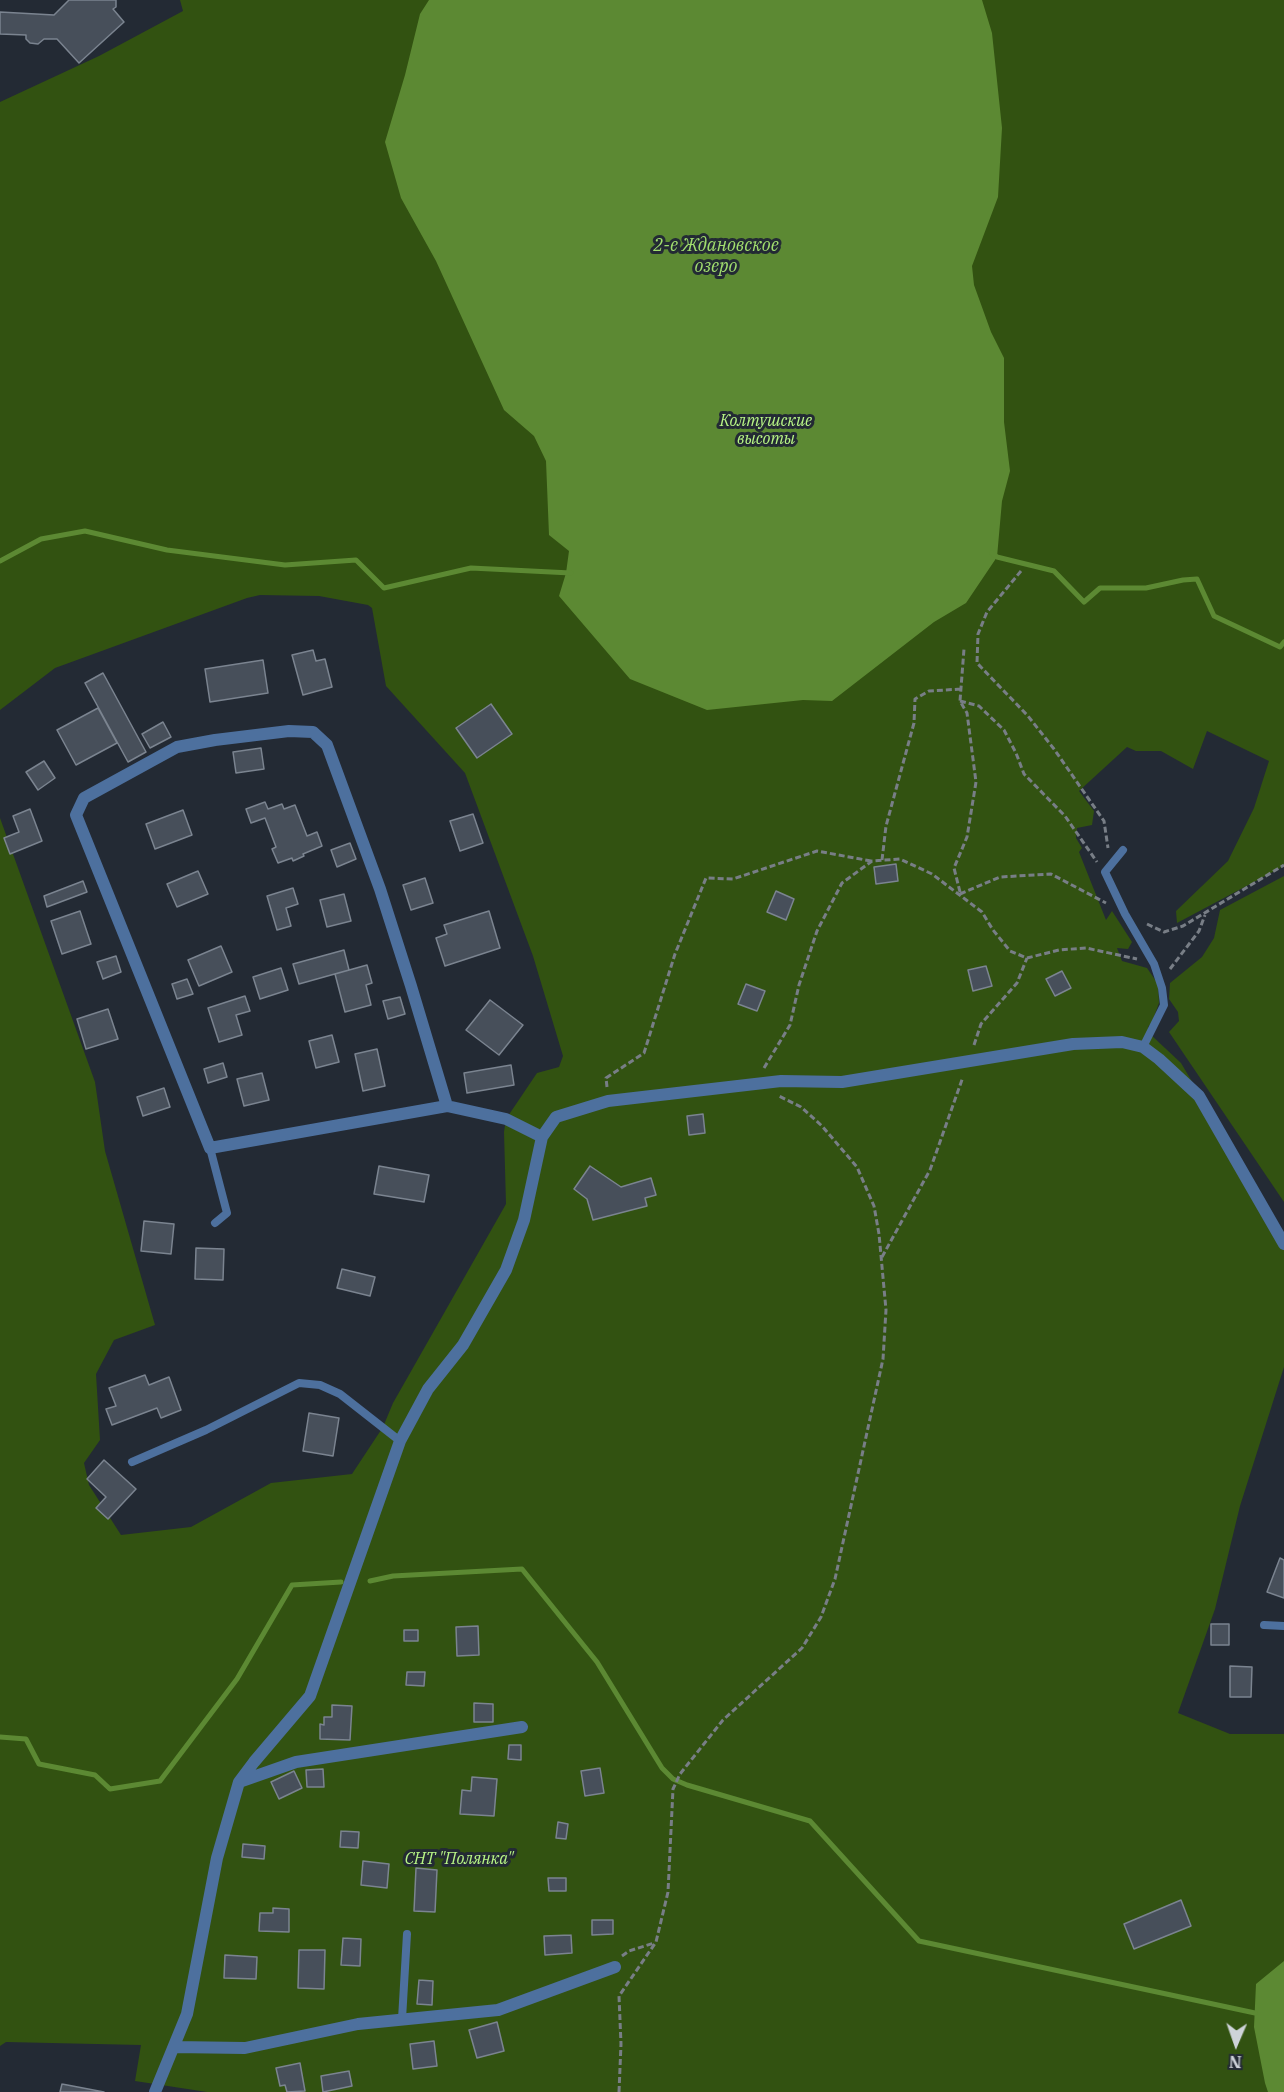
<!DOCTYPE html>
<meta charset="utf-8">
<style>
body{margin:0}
#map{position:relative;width:1284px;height:2092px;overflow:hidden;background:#232a34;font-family:"IBM Plex Serif",serif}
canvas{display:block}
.north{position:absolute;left:1206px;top:2014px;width:60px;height:60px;-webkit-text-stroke:4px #232a34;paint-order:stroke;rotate:182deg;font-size:16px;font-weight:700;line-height:24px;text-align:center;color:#ced3d9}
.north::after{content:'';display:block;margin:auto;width:21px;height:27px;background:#ced3d9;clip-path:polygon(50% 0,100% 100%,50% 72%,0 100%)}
</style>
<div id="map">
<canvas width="1284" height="2092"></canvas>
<div class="north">N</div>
</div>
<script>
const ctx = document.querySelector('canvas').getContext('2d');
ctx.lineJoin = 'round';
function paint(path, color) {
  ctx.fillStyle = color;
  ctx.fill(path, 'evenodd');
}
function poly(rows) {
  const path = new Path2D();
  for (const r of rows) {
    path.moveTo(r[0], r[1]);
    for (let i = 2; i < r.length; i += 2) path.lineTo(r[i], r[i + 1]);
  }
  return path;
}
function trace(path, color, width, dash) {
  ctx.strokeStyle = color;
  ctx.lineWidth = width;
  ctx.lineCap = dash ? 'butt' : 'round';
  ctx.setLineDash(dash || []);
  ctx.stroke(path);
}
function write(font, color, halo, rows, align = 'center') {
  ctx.font = font + ' "IBM Plex Serif",serif';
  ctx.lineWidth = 6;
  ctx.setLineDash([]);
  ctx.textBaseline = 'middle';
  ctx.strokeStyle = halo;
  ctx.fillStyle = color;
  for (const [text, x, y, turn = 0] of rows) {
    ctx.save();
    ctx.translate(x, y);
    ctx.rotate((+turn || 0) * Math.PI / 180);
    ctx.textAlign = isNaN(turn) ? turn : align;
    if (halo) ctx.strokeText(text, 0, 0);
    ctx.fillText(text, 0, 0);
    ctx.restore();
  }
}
const green = poly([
 [180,0,1284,0,1284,866,1177,923,1176,911,1228,861,1254,808,1269,761,1207,731,1193,769,1161,751,1136,751,1127,747,1079,791,1094,811,1092,825,1077,828,1076,838,1082,848,1079,852,1106,920,1112,911,1132,942,1128,949,1117,948,1122,961,1147,968,1158,984,1159,1003,1152,1022,1148,1027,1150,1034,1181,1063,1284,1237,1284,1367,1240,1506,1215,1609,1178,1713,1230,1734,1284,1734,1284,2092,207,2092,135,2081,141,2045,6,2042,0,2046,0,818,95,1082,105,1151,155,1325,114,1340,96,1374,100,1440,84,1463,89,1485,121,1535,191,1527,271,1483,352,1474,383,1427,393,1403,506,1204,504,1132,506,1119,537,1073,559,1067,563,1056,533,956,465,773,386,686,372,608,368,605,319,596,260,595,247,598,55,668,0,710,0,102,99,56,183,11],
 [1284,876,1284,1202,1169,1032,1179,1021,1178,1012,1169,999,1170,983,1202,957,1214,938,1220,910]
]);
const water = poly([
 [429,0,982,0,992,33,1002,128,998,197,972,266,974,285,991,332,1004,358,1004,422,1010,471,1002,501,997,557,966,603,934,622,832,701,803,700,707,710,630,679,559,596,566,573,569,551,549,535,546,461,534,436,504,410,436,261,401,198,385,142,405,75,420,14],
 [1284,1961,1284,2092,1268,2092,1265,2083,1254,2027,1256,1984]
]);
const stream = poly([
 [992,553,997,557,1054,571,1084,602,1100,588,1146,588,1183,580,1197,579,1214,616,1280,647,1284,642],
 [0,561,41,539,85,531,167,550,285,565,356,560,384,588,471,568,571,573],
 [370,1581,393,1576,522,1569,597,1662,662,1768,673,1779,687,1785,810,1821,919,1941,1255,2013],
 [0,1737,26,1739,39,1764,95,1775,110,1789,160,1781,237,1679,292,1585,341,1582]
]);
const building = poly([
 [69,0,116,0,116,7,113,9,124,22,79,63,57,39,44,39,38,44,30,43,26,39,26,35,0,34,0,12,54,15,69,0],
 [313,650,316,661,325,659,332,687,303,695,292,655,313,650],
 [263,660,268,693,210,702,205,669,263,660],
 [103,673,146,752,128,762,85,683,103,673],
 [491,704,512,734,477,758,456,728,491,704],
 [98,708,117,743,76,765,57,730,98,708],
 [163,722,171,737,150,748,142,734,163,722],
 [261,748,264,769,236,773,233,752,261,748],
 [44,761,55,778,38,790,26,772,44,761],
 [265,802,268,809,282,804,284,809,295,805,307,836,317,832,322,846,303,854,304,856,293,861,292,858,278,863,272,849,276,847,265,818,251,823,246,809,265,802],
 [30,809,42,841,10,854,4,838,19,832,13,816,30,809],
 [183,810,192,835,155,849,146,824,183,810],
 [473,814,483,843,460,851,450,821,473,814],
 [350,843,356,859,337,867,331,850,350,843],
 [896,864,898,881,876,884,874,867,896,864],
 [198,871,208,894,177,907,167,884,198,871],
 [425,878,433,903,411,910,403,885,425,878],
 [83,881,87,892,47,907,44,896,83,881],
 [293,888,298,904,286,908,291,926,277,930,267,896,293,888],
 [776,891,794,899,786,920,767,912,776,891],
 [344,894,351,921,327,927,320,900,344,894],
 [80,911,91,944,62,954,51,921,80,911],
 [489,911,500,948,445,966,436,938,447,934,444,925,489,911],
 [221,946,232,972,199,986,188,960,221,946],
 [344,950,349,970,299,984,293,964,344,950],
 [116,956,121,972,103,979,97,962,116,956],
 [367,965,372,983,366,985,371,1005,345,1012,335,974,367,965],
 [986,966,992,986,973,991,968,970,986,966],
 [281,968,288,990,260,999,253,977,281,968],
 [1062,971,1071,988,1055,996,1046,979,1062,971],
 [187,979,193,994,177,999,172,984,187,979],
 [746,984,765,991,757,1011,738,1004,746,984],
 [245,996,250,1011,236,1015,242,1035,219,1042,208,1008,245,996],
 [400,997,405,1014,388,1019,383,1001,400,997],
 [490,1000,523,1025,499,1055,466,1030,490,1000],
 [108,1009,118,1039,86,1049,77,1019,108,1009],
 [332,1035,339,1062,316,1068,309,1041,332,1035],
 [377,1049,385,1086,363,1091,355,1054,377,1049],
 [223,1063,227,1077,208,1083,204,1069,223,1063],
 [511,1065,514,1085,467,1093,464,1073,511,1065],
 [262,1073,269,1100,244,1106,237,1079,262,1073],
 [164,1088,170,1107,143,1116,137,1097,164,1088],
 [703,1114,705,1133,689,1135,687,1116,703,1114],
 [379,1166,429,1175,424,1202,374,1194,379,1166],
 [590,1166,621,1187,651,1178,656,1195,645,1198,647,1206,593,1220,587,1199,574,1189,590,1166],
 [144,1221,174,1224,171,1254,141,1251,144,1221],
 [196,1248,224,1249,223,1280,195,1279,196,1248],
 [342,1269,375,1277,370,1296,337,1288,342,1269],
 [145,1375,149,1385,169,1377,181,1410,161,1418,157,1408,112,1425,106,1409,116,1406,109,1388,145,1375],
 [309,1413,339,1418,333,1456,303,1451,309,1413],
 [104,1460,136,1489,108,1519,96,1508,106,1497,87,1479,104,1460],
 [1280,1558,1284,1560,1284,1598,1267,1592,1280,1558],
 [1211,1624,1229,1624,1229,1645,1211,1645,1211,1624],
 [478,1626,479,1655,457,1656,456,1627,478,1626],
 [404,1630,418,1630,418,1641,404,1641,404,1630],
 [1230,1666,1252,1667,1251,1697,1230,1697,1230,1666],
 [407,1672,425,1672,424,1686,406,1685,407,1672],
 [474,1703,493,1704,493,1722,474,1722,474,1703],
 [332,1705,352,1706,350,1740,320,1739,320,1724,324,1725,324,1717,332,1717,332,1705],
 [509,1745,521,1745,521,1760,508,1759,509,1745],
 [600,1768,604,1793,585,1796,581,1771,600,1768],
 [323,1769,324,1787,307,1787,306,1770,323,1769],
 [294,1771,302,1788,279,1799,271,1782,294,1771],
 [472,1777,497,1779,494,1816,460,1814,462,1790,471,1791,472,1777],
 [558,1822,568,1824,566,1839,556,1838,558,1822],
 [341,1831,359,1832,358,1848,340,1847,341,1831],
 [243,1844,265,1846,264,1859,242,1857,243,1844],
 [363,1861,389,1864,387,1888,361,1885,363,1861],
 [416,1868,437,1870,435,1912,414,1911,416,1868],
 [548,1878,566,1878,566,1891,549,1891,548,1878],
 [1181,1900,1191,1926,1134,1949,1124,1924,1181,1900],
 [273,1908,289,1909,289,1932,259,1931,260,1913,273,1913,273,1908],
 [592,1920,613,1920,613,1934,592,1935,592,1920],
 [571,1935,572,1953,545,1955,544,1936,571,1935],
 [343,1938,361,1939,360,1966,341,1965,343,1938],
 [299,1950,325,1950,324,1989,298,1988,299,1950],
 [225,1955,257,1957,256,1979,224,1978,225,1955],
 [419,1980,433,1981,432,2005,417,2004,419,1980],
 [497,2022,504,2051,477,2058,469,2030,497,2022],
 [434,2041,437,2066,413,2069,410,2044,434,2041],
 [300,2063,305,2091,287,2092,285,2085,280,2086,276,2068,300,2063],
 [349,2071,352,2086,323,2092,321,2076,349,2071],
 [62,2084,104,2092,60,2092,62,2084]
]);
const path = poly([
 [1021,571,987,612,978,634,977,663,1028,716,1054,749,1104,821,1108,848],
 [960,701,979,706,1004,730,1016,753,1024,774,1065,816,1097,862],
 [882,860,886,826,914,723,915,699,929,691,961,689],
 [960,892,954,868,967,837,976,782,967,713,960,701,964,649],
 [960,894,1000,877,1051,874,1106,903],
 [1147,924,1164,932,1183,926,1284,865],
 [1170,969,1199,931,1205,915],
 [974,1045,981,1024,1017,983,1027,958],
 [764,1068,790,1025,799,985,817,931,842,883,872,861,900,859,932,874,982,912,993,930,1010,951,1027,958,1059,950,1086,948,1137,959],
 [607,1087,606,1078,644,1053,675,954,706,878,733,879,817,851,871,861],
 [882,1257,930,1170,963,1077],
 [622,1956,629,1951,654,1943],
 [619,2092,621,2044,619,1996,656,1942,668,1892,673,1789,680,1774,723,1720,802,1648,821,1617,835,1579,883,1359,886,1310,879,1234,874,1206,857,1167,822,1126,801,1107,779,1096]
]);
const lane = poly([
 [1123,850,1105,872,1125,914,1154,964,1162,988,1164,1005,1143,1047],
 [210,1148,227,1213,215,1223],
 [132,1462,206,1430,299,1383,320,1385,340,1394,400,1441],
 [1264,1625,1284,1626],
 [402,2019,407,1934]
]);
const street = poly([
 [447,1106,210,1148,76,815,84,798,177,747,215,740,289,731,313,732,327,745,380,889,411,986,447,1106,506,1119,542,1137],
 [239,1782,296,1762,522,1727],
 [174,2047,245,2048,358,2024,498,2010,615,1967],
 [155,2092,187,2014,217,1858,239,1782,254,1762,310,1696,400,1441,428,1389,463,1345,506,1270,524,1220,542,1137,556,1117,608,1101,781,1081,842,1082,1073,1044,1122,1042,1143,1047,1159,1059,1199,1096,1284,1244]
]);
const parkNames = [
 ["Колтушские",766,421],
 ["высоты",766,439],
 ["СНТ \"Полянка\"",459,1859]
];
const waterNames = [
 ["2-е Ждановское",716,246],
 ["озеро",716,267]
];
paint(green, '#325211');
paint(water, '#5c8933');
trace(stream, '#5c8933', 5);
paint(building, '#474f5a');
trace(building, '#7b8490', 1.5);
trace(path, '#787e86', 3, [6, 3]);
trace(lane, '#4d709e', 8);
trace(street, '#4d709e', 12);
write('italic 16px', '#b8f686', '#232a34', parkNames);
write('italic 18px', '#a1de6e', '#232a34', waterNames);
</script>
